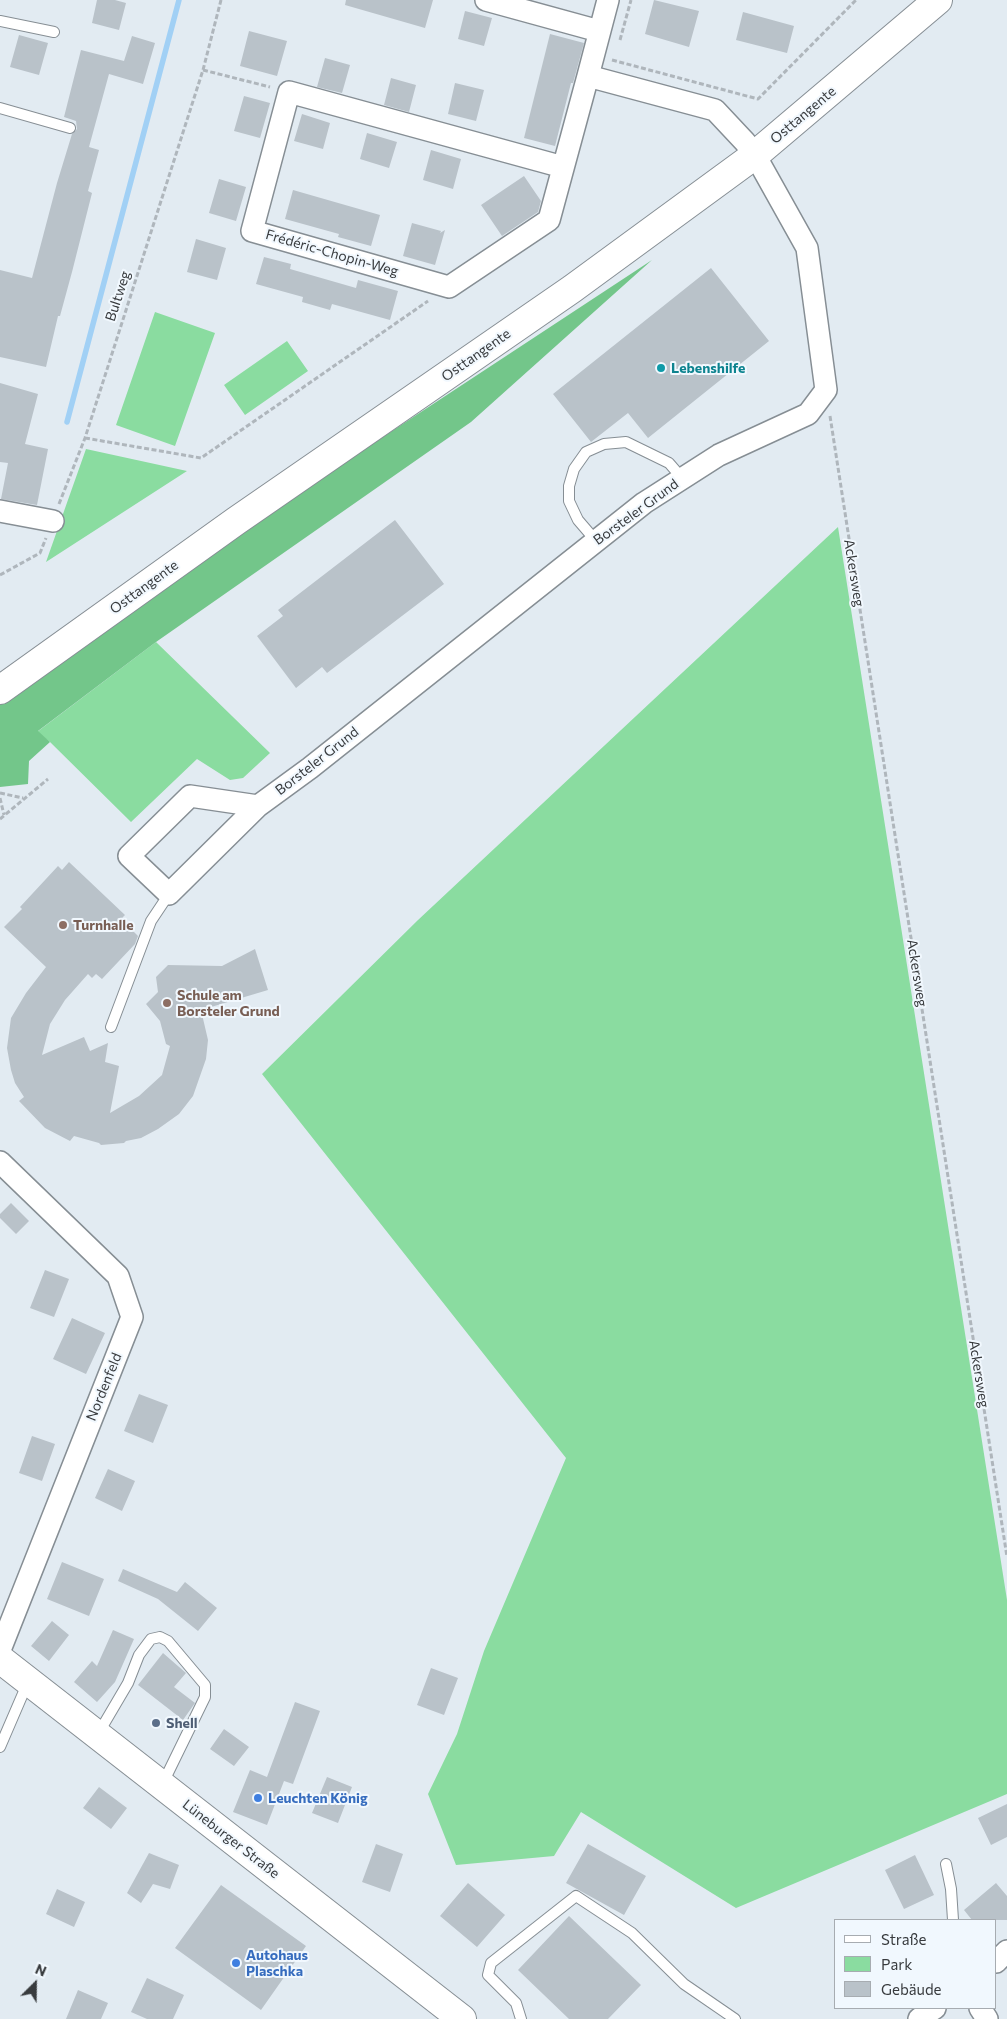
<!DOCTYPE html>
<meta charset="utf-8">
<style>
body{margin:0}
#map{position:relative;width:1007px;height:2019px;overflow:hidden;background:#e2ebf2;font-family:Commissioner,sans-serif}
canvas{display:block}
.legend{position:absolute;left:834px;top:1919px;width:162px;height:90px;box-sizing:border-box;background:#f1f8fe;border:1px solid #a7acb1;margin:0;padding:6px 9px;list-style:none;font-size:15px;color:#383b3e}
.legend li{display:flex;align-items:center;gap:10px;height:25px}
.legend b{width:25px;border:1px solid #a7acb1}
.north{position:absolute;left:10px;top:1959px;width:50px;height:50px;-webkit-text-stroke:4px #f1f8fe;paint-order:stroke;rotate:23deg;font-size:14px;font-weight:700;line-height:20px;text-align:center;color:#383b3e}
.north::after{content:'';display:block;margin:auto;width:18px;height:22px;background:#383b3e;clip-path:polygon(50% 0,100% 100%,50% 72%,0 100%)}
</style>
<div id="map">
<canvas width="1007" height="2019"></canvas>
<ul class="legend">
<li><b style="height:6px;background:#fff"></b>Straße</li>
<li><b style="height:14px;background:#8adca0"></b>Park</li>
<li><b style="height:14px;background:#b9c2c9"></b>Gebäude</li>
</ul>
<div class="north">N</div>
</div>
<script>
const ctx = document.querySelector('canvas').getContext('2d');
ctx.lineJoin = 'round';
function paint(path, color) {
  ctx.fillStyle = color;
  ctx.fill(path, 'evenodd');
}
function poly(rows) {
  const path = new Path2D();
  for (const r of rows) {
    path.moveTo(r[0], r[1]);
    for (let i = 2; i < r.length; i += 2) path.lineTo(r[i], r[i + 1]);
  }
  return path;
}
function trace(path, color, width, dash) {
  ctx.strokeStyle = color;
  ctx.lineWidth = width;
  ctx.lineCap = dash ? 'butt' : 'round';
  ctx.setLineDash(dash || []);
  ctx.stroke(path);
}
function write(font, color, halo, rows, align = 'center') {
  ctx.font = font + ' Commissioner,sans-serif';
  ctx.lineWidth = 4;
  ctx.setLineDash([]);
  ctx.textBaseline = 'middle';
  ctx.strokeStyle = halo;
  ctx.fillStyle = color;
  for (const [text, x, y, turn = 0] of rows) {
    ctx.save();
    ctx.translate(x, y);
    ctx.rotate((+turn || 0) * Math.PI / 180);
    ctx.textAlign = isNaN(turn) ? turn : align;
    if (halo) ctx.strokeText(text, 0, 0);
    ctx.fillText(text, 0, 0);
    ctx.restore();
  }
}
const green = poly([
 [155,312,215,333,175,446,116,425],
 [287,341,308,371,245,415,224,385],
 [86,449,187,471,46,562],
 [838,527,1007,1600,1007,1794,736,1908,581,1812,554,1856,456,1865,428,1794,457,1734,484,1651,566,1458,262,1074,418,920],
 [156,642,270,753,243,778,230,780,197,759,131,822,50,742,37,732]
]);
const forest = poly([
 [652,260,471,422,156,642,38,731,50,742,29,761,28,784,0,787,0,705,7,699,123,608]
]);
const stream = poly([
 [67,422,179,0]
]);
const building = poly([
 [97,0,115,0,126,3,119,30,92,23],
 [346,0,433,0,425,28,345,5],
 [654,0,699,11,689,47,645,34],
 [465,11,492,18,484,46,458,39],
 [743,12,794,26,787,53,736,40],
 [249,31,287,41,277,76,240,66],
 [550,34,584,43,573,83,571,83,555,146,524,138],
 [19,35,48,43,39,75,10,67],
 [132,36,155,43,143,84,109,74,89,147,99,150,88,191,92,193,72,272,60,316,58,316,46,367,0,357,0,270,32,278,57,183,72,134,77,129,76,121,64,117,81,50,124,61],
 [325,58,350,65,342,93,317,87],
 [391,78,416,85,409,112,384,105],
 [455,83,484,90,476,121,448,114],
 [244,96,270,103,260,138,234,131],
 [302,114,330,123,323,149,294,141],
 [367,133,397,142,389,168,360,159],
 [431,150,461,159,453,189,423,180],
 [524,176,541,201,538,212,502,236,481,205],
 [219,179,246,187,236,221,209,213],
 [293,190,380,215,371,246,338,237,339,234,285,219],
 [412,223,441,231,440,233,445,230,435,265,403,256],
 [196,239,226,248,217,280,187,272],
 [264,257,291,264,290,269,356,288,358,280,398,291,390,320,332,304,330,310,302,302,303,297,256,284],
 [711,268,769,341,648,438,628,413,591,442,553,394],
 [0,383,38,394,25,444,48,449,37,505,1,499,8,463,0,462],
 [395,520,444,584,327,673,322,667,296,688,257,636,283,616,278,610],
 [69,862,125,915,121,919,138,936,135,944,102,979,96,974,92,978,88,974,65,1000,50,1024,42,1055,84,1037,90,1051,108,1043,105,1062,119,1066,110,1113,139,1096,162,1075,170,1046,166,1044,160,1021,146,1004,158,992,156,977,168,965,222,966,255,949,268,990,201,1010,208,1040,206,1059,193,1096,179,1114,158,1129,141,1138,126,1141,124,1143,101,1145,99,1143,74,1136,70,1141,45,1128,19,1101,24,1097,15,1083,11,1070,7,1048,11,1018,26,993,46,967,4,927,22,909,20,907,58,866,62,870],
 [11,1203,29,1221,16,1234,0,1218,0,1214],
 [45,1270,69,1279,54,1317,30,1308],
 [72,1318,105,1333,86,1374,53,1359],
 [139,1394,168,1405,153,1443,124,1431],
 [32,1436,55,1444,42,1481,19,1473],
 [108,1469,135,1481,122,1511,95,1498],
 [62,1562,104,1579,89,1616,47,1599],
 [123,1569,177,1592,185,1582,217,1608,198,1631,158,1599,118,1581],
 [52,1621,69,1635,49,1661,31,1646],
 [113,1630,134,1639,115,1682,97,1702,74,1682,92,1661,97,1666],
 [163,1653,186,1673,174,1687,195,1703,183,1720,138,1685],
 [431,1668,458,1678,444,1715,417,1705],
 [295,1702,320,1711,293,1784,284,1781,267,1825,233,1812,250,1770,267,1777],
 [224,1729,249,1747,234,1766,210,1749],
 [327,1777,352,1787,338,1823,312,1813],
 [99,1787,127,1808,111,1829,83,1808],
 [1007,1804,1007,1837,991,1845,978,1818],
 [376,1844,403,1854,390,1892,362,1882],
 [588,1844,646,1876,624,1915,566,1883],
 [149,1853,179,1865,170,1889,153,1884,141,1903,127,1893],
 [915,1855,934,1895,904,1909,885,1870],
 [468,1883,505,1915,477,1947,440,1916],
 [996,1883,1007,1896,1007,1920,972,1920,964,1910],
 [221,1885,306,1946,261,2010,175,1948],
 [57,1889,85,1902,74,1927,46,1914],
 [569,1916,641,1985,608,2019,569,2019,518,1970],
 [147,1978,184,1995,173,2019,147,2019,131,2012],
 [78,1990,108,2003,101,2019,66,2019]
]);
const path = poly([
 [620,40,631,0],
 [612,60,758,99,856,0],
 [203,70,270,87],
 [830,416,1007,1557],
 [85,438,201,458,428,301],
 [59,504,85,438,203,70,221,0],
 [0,575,40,553,46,538],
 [0,793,23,798],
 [0,798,4,815],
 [0,819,48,779]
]);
const lane = poly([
 [0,21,54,32],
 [0,108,70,128],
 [596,541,578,520,569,501,569,486,574,469,586,452,604,444,626,442,669,463,682,478],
 [111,1027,151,921,169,894],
 [98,1734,128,1683,139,1655,151,1639,160,1637,168,1641,205,1685,205,1697,163,1783],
 [0,1747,28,1682],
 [946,1864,951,1889,953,1920],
 [521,2019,516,2003,488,1975,491,1963,576,1896,632,1933,684,1984,735,2019]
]);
const street = poly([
 [486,0,599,31],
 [563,167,289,92,252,231,449,287,549,220,588,76,608,0],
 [0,511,53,521],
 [258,806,169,894,129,856,190,796,258,806,310,768,644,503,719,455,808,414,826,390,807,248,755,155,745,142,715,110,588,76],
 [0,1162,118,1276,132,1317,0,1650],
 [996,1962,1007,1951],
 [980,2008,987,2019],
 [919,2019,935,2008]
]);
const secondary = poly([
 [0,690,236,521,572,289,755,155,938,0],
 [0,1659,462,2019]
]);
const markers = [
 [661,368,5,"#0f9aa8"],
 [63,925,5,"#8d6e63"],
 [167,1003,5,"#8d6e63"],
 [156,1723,5,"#5c6f8a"],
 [258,1798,5,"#3f7fe0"],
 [236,1963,5,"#3f7fe0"]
];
const streetNames = [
 ["Osttangente",803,115,-40],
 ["Frédéric-Chopin-Weg",332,253,16],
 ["Bultweg",118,296,-72],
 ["Osttangente",476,355,-35],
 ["Borsteler Grund",636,512,-36],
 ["Ackersweg",854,573,81],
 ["Osttangente",144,587,-36],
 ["Borsteler Grund",317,761,-38],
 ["Ackersweg",917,973,81],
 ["Ackersweg",979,1374,81],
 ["Nordenfeld",104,1387,-68],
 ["Lüneburger Straße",231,1839,38]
];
const cultureNames = [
 ["Lebenshilfe",671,368]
];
const educationNames = [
 ["Turnhalle",73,925],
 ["Schule am",177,995],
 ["Borsteler Grund",177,1011]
];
const serviceNames = [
 ["Shell",166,1723]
];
const shopNames = [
 ["Leuchten König",268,1798],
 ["Autohaus",246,1955],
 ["Plaschka",246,1971]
];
paint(green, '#8adca0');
paint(forest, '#73c68a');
trace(stream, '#a1d0f5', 5.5);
paint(building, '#b9c2c9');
trace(lane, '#868e94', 12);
trace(street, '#868e94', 24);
trace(secondary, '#868e94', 30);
trace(path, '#afb6bc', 3, [5, 2.5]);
trace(lane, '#fff', 10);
trace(street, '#fff', 21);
trace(secondary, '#fff', 28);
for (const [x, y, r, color] of markers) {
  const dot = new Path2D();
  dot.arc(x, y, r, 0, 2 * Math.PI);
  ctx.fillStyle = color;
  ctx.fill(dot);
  trace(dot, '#f1f8fe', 2);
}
write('14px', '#383b3e', '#f1f8fe', streetNames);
write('bold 14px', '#0d838f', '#f1f8fe', cultureNames, 'left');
write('bold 14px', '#785e54', '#f1f8fe', educationNames, 'left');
write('bold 14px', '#4e5e75', '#f1f8fe', serviceNames, 'left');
write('bold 14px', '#366cbe', '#f1f8fe', shopNames, 'left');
</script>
